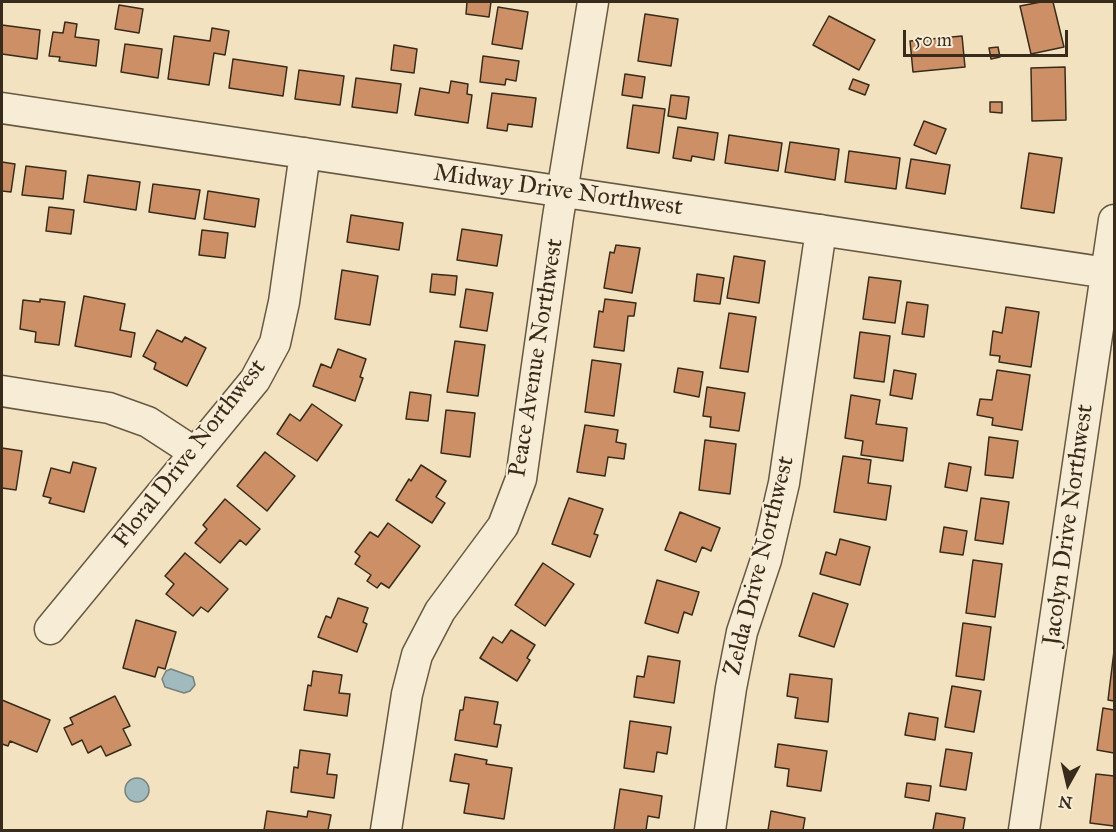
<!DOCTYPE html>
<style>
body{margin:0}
#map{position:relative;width:1116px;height:832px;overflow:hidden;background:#f2e2bf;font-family:"IM FELL Great Primer",serif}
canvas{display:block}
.frame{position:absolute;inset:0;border:3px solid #382b1b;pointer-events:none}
.north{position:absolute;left:1038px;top:754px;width:60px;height:60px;-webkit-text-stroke:4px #f7ecd5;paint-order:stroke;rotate:188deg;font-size:16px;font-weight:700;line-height:24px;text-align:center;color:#382b1b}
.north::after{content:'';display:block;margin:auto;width:21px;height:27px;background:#382b1b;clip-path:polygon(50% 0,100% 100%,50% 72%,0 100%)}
.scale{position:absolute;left:903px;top:30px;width:165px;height:27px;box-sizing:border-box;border:3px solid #382b1b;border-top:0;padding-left:8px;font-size:18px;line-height:21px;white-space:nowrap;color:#382b1b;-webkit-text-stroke:4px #f7ecd5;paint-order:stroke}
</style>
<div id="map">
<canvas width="1116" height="832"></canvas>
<div class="frame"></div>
<div class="north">N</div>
<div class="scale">50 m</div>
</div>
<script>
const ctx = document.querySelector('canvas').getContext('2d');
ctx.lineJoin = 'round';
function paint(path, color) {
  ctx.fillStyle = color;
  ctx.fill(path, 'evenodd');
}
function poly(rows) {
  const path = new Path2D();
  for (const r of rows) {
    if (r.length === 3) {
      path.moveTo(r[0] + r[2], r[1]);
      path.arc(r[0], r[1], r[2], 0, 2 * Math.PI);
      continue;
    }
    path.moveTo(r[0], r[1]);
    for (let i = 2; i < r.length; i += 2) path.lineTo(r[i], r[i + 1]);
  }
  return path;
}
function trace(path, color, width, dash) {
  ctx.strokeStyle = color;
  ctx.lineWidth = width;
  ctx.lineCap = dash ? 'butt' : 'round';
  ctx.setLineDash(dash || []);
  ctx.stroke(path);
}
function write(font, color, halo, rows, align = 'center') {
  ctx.font = font + ' "IM FELL Great Primer",serif';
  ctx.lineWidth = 4.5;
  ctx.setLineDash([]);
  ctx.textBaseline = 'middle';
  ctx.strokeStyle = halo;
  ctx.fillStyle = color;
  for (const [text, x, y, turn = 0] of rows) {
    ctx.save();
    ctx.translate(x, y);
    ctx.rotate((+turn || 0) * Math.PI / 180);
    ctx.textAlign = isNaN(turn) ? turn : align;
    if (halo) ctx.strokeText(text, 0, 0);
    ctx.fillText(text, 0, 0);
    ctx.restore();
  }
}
const water = poly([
 [171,669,193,677,195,685,190,691,184,693,165,687,162,679,166,671,171,669],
 [137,790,12]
]);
const building = poly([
 [467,2,491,2,489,17,466,14,467,2],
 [1041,2,1053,2,1064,47,1031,54,1020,6,1041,2],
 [119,5,143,9,139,33,115,29,119,5],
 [498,7,528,12,522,49,492,44,498,7],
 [645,14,678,19,671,66,638,61,645,14],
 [829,16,875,40,859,70,813,45,829,16],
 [65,22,77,24,75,37,99,40,96,66,59,61,60,57,49,56,53,32,63,33,65,22],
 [2,25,40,30,37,59,2,54,2,25],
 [212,28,229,31,225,55,214,53,209,85,168,79,174,36,210,41,212,28],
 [962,36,965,67,913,72,910,41,962,36],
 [125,44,162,49,158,78,121,72,125,44],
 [394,45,417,49,414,73,391,70,394,45],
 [998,47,1000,57,991,59,989,48,998,47],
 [483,56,519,61,516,81,506,79,505,85,480,82,483,56],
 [233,59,287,67,283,96,229,88,233,59],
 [1065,67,1066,120,1032,121,1031,68,1065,67],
 [299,70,344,76,340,105,295,99,299,70],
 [625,74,645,77,642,98,622,95,625,74],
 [356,78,401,84,397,113,352,107,356,78],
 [853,79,869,85,865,95,849,89,853,79],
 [451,81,468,84,467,94,472,95,468,123,415,115,420,88,449,93,451,81],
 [492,93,536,98,532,127,508,124,507,131,487,128,492,93],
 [671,95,689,97,686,119,668,116,671,95],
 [990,102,1002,102,1002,113,990,112,990,102],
 [633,105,665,109,659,153,627,148,633,105],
 [924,121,946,129,936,154,914,145,924,121],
 [678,127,718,133,714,160,692,156,691,161,673,158,678,127],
 [729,135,782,143,778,171,725,163,729,135],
 [790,142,839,149,835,180,785,172,790,142],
 [849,151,900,158,896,189,845,182,849,151],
 [1029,153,1062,158,1054,213,1021,208,1029,153],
 [911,159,950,165,945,194,906,188,911,159],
 [2,162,15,164,11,192,2,191,2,162],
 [26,166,66,171,63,199,22,195,26,166],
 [88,175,140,182,136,210,84,202,88,175],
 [153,184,200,190,195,219,149,212,153,184],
 [208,191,259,199,255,227,204,219,208,191],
 [49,207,74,210,71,234,46,231,49,207],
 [351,215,403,223,399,250,347,242,351,215],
 [462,229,502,235,497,266,457,260,462,229],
 [202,230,228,233,225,258,199,255,202,230],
 [616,245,640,248,632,293,604,288,610,252,614,253,616,245],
 [734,256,765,261,759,303,727,298,734,256],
 [342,270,378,276,370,325,335,319,342,270],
 [432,274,457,276,455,295,430,292,432,274],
 [697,274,724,278,720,304,694,301,697,274],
 [869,277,901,281,895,323,863,319,869,277],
 [466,289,493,293,487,331,460,327,466,289],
 [84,296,125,304,120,330,135,333,131,357,75,346,84,296],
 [40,299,65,302,59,345,35,342,36,332,20,329,23,300,40,302,40,299],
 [605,299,636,303,634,316,628,316,624,351,594,347,599,311,603,312,605,299],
 [907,302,928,305,924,337,902,334,907,302],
 [1006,307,1039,312,1031,367,999,362,1000,356,990,355,993,331,1002,333,1006,307],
 [729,313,756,317,748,372,720,368,729,313],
 [157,330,182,342,185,337,206,348,187,386,154,369,156,363,143,356,157,330],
 [860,332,890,336,884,382,854,378,860,332],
 [455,341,485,345,478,396,447,392,455,341],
 [338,349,366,359,360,377,363,378,355,401,313,386,321,364,331,368,338,349],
 [592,360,621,364,614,416,585,412,592,360],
 [678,368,703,372,699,397,674,392,678,368],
 [894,370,916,374,912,399,890,395,894,370],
 [997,370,1030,375,1022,430,992,425,993,418,977,415,980,399,992,400,997,370],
 [707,387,745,393,739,431,710,427,711,417,703,416,707,387],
 [410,392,431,395,428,421,406,419,410,392],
 [851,395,880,400,876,424,907,428,903,461,861,455,863,441,845,438,851,395],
 [312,404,342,425,317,461,277,434,290,414,300,421,312,404],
 [446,410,475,413,470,457,441,453,446,410],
 [585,425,618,430,616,442,626,444,624,459,608,457,605,476,577,472,585,425],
 [989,437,1018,441,1013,478,985,475,989,437],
 [705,440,736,444,730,494,699,490,705,440],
 [2,448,22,451,16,490,2,488,2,448],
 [265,452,295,476,267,511,237,486,265,452],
 [843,456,871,460,868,483,891,486,886,520,834,512,843,456],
 [73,462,96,468,84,512,49,503,51,498,43,496,51,468,70,473,73,462],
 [949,463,971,467,967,491,945,487,949,463],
 [421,465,446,481,436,497,445,503,432,523,396,500,409,479,411,481,421,465],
 [569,498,603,509,594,534,598,535,590,557,552,544,569,498],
 [981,498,1009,502,1003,544,975,540,981,498],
 [225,499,260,529,246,545,240,540,220,563,195,543,207,529,203,525,225,499],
 [680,512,720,528,711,551,702,547,696,562,665,550,680,512],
 [388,523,420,546,389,588,381,583,377,588,367,581,371,575,355,564,360,556,355,552,370,532,378,537,388,523],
 [944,527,967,531,963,555,940,552,944,527],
 [840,539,870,547,860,585,820,574,826,552,836,555,840,539],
 [185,553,228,589,208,612,201,607,193,616,166,594,174,584,165,576,185,553],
 [973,560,1002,564,995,617,966,613,973,560],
 [543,563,574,584,545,626,515,605,543,563],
 [657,580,699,592,692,615,684,612,678,633,645,623,657,580],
 [813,593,848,604,834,647,799,636,813,593],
 [338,598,368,608,363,622,367,624,357,652,318,637,326,616,331,618,338,598],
 [136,620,176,632,165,669,158,667,155,677,123,668,136,620],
 [963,623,991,627,984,680,956,676,963,623],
 [511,630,535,645,527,658,530,660,517,681,480,658,493,637,502,643,511,630],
 [1114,651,1114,701,1108,700,1114,651],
 [648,656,680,661,674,703,634,697,637,676,644,677,648,656],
 [313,671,342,675,339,693,350,694,347,716,304,710,308,685,311,686,313,671],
 [790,674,832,679,828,722,795,718,798,698,787,696,790,674],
 [952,686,981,691,974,732,945,727,952,686],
 [115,696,130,726,123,729,131,745,106,756,101,746,88,753,82,740,72,745,64,728,73,724,70,718,115,696],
 [465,697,498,702,494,724,501,725,497,747,455,740,460,710,463,710,465,697],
 [2,700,50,720,37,752,10,741,8,746,2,744,2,700],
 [1103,708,1114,710,1114,753,1097,750,1103,708],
 [909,713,938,718,935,740,905,735,909,713],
 [630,721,671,727,667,754,657,752,654,772,624,768,630,721],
 [778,744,827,751,821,791,787,786,789,769,775,767,778,744],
 [946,749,972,753,966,790,940,786,946,749],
 [300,750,330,754,327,774,337,775,334,798,291,792,294,767,298,768,300,750],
 [455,754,487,760,486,764,512,768,504,819,464,813,469,784,450,781,455,754],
 [1096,774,1114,776,1114,826,1090,823,1096,774],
 [907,783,931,786,929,801,905,797,907,783],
 [620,789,662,796,659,818,648,816,646,830,614,830,620,789],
 [267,811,307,817,308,811,331,815,328,830,264,830,267,811],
 [771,811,805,818,803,830,768,830,771,811],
 [936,813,965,818,963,830,933,830,936,813]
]);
const minor = poly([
 [2,108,1114,274],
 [2,391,109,408,148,422,194,452],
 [50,629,255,380,275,343,284,302,305,153],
 [386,830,407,694,417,655,440,611,503,526,521,479,558,217,593,2],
 [710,830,731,688,742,632,766,560,784,483,821,230],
 [1024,830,1114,220]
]);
const streetNames = [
 ["Midway Drive Northwest",558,191,8],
 ["Peace Avenue Northwest",537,358,-81],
 ["Floral Drive Northwest",190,454,-52],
 ["Jacolyn Drive Northwest",1069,525,-82],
 ["Zelda Drive Northwest",760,566,-76]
];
paint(water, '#a1babe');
trace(water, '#77817d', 1.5);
paint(building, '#cd9066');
trace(building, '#382b1b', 1.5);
trace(minor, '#665944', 33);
trace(minor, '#f7ecd5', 30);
write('24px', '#382b1b', '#f7ecd5', streetNames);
</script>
